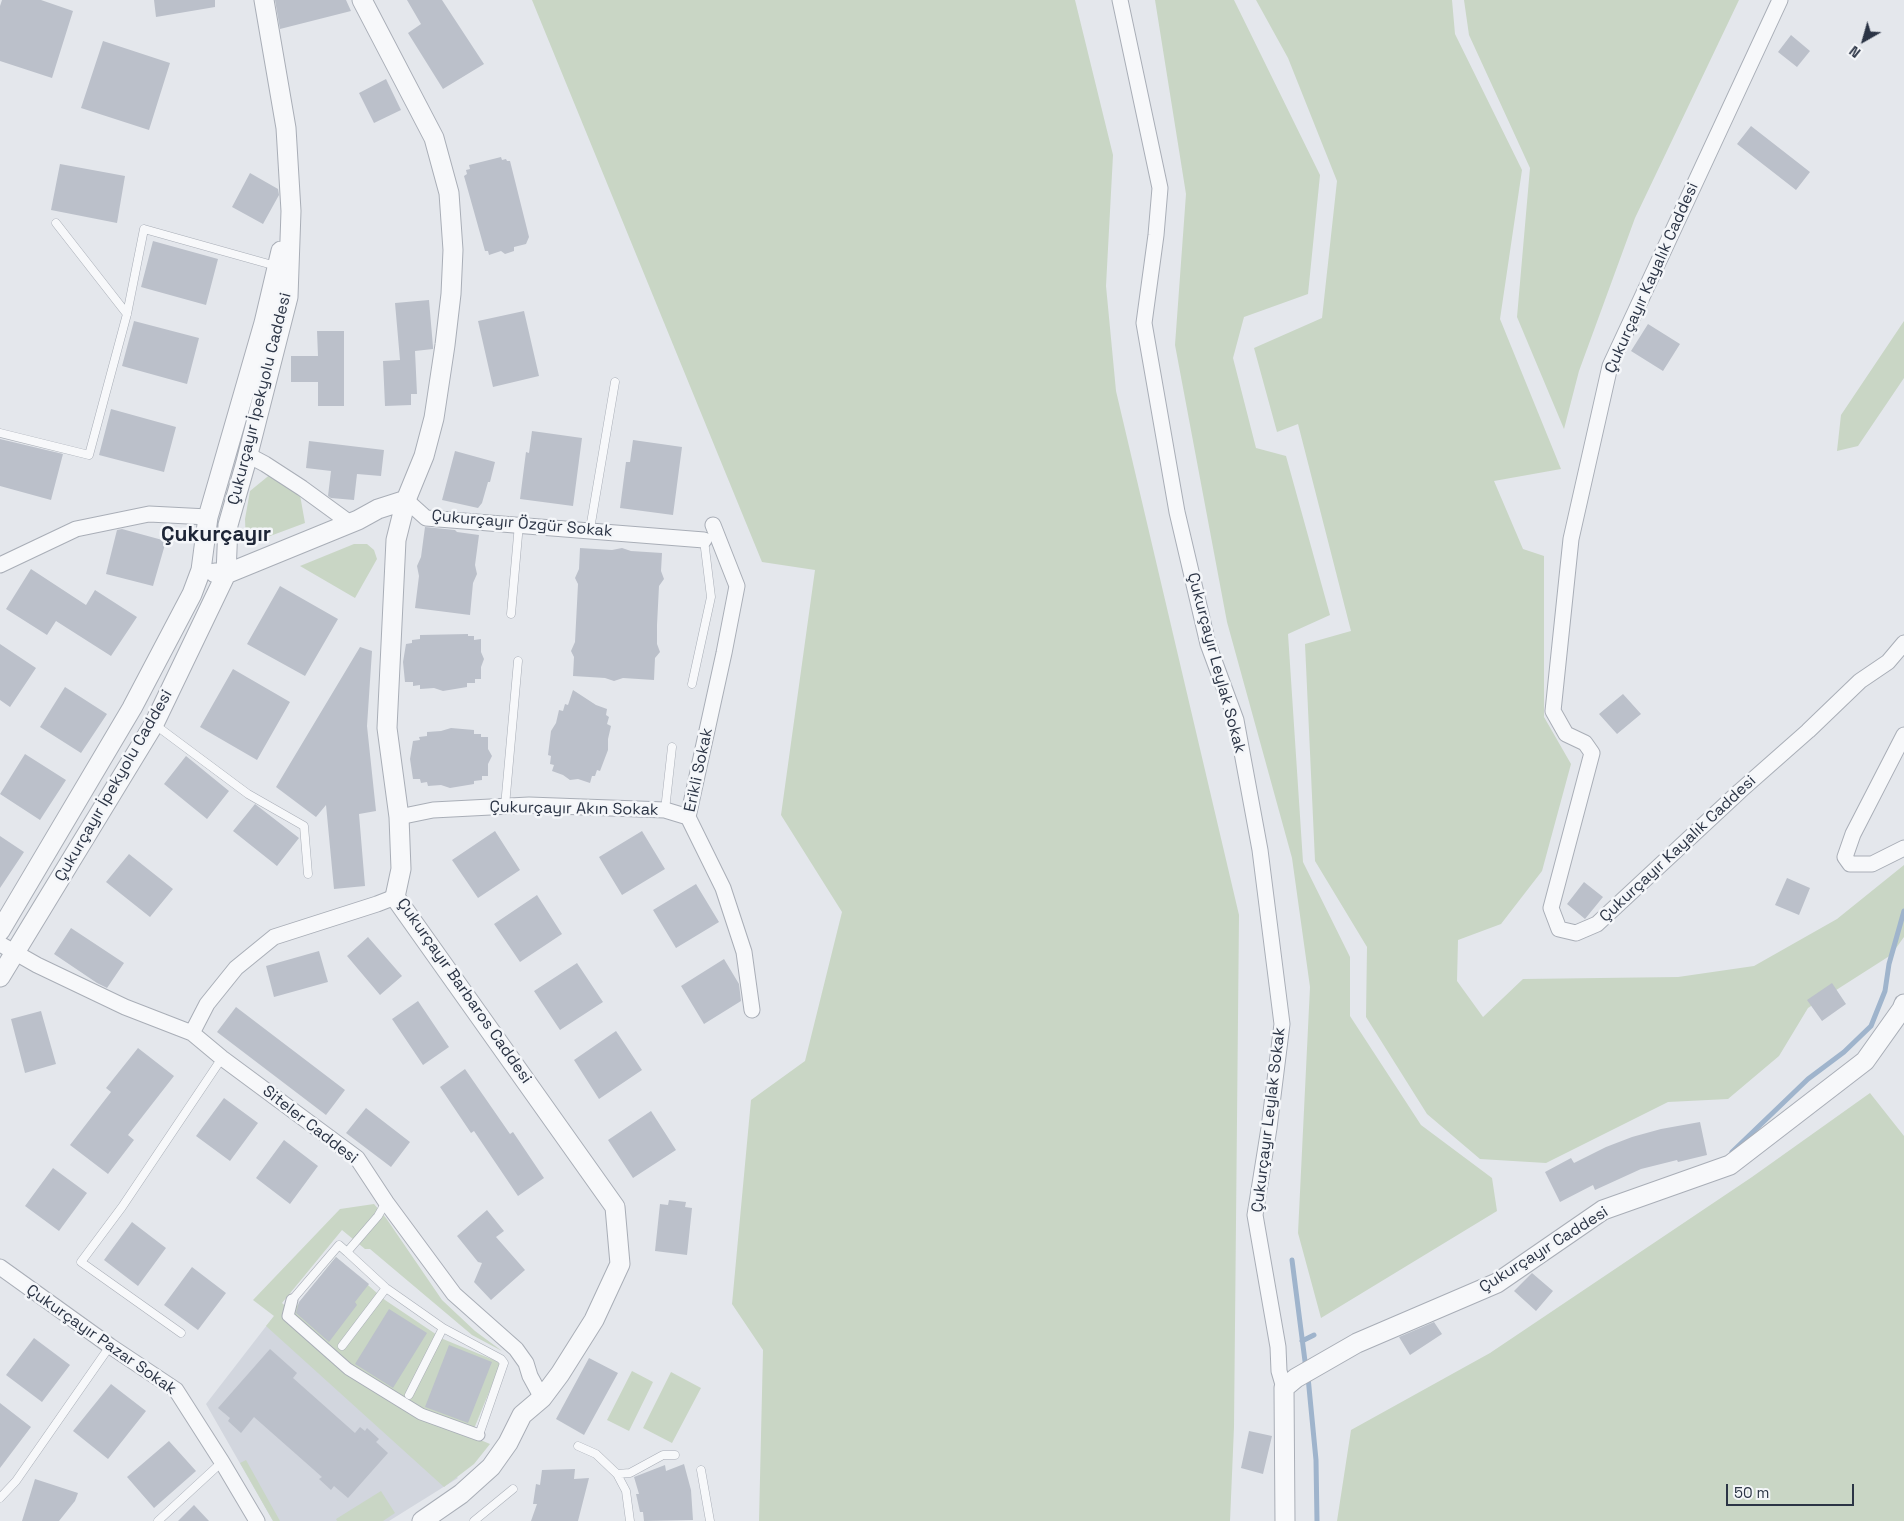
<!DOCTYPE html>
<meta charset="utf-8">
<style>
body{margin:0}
#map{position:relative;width:1904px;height:1521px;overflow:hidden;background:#e4e7ec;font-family:"Space Grotesk",sans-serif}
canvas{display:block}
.north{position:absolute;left:1839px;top:15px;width:50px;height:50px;-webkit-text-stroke:4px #f4f6f9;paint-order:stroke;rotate:218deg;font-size:14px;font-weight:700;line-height:20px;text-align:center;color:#2b3445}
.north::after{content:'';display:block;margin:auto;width:18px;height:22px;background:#2b3445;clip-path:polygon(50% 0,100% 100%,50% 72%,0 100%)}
.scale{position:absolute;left:1726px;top:1484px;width:128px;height:22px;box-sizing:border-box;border:2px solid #2b3445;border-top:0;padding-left:6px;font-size:15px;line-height:18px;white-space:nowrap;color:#2b3445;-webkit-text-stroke:4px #f4f6f9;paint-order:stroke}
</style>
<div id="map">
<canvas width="1904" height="1521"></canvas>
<div class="north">N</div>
<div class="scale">50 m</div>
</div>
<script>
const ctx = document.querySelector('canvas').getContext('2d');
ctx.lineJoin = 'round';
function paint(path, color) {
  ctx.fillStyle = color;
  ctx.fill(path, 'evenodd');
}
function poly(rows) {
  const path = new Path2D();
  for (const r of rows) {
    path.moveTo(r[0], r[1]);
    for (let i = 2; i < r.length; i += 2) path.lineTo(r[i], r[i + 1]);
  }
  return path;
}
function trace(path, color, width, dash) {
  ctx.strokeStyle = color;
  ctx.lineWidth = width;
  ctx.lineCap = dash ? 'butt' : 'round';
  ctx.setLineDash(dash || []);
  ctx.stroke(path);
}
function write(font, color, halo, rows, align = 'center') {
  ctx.font = font + ' "Space Grotesk",sans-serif';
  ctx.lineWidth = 5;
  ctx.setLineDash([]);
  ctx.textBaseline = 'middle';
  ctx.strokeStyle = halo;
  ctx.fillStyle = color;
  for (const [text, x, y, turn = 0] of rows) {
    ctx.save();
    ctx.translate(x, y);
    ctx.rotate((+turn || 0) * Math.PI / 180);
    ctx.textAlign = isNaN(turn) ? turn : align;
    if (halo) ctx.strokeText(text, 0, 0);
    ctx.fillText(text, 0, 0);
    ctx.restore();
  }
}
const built = poly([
 [274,1316,356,1390,458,1478,389,1521,273,1521,206,1404]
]);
const green = poly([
 [532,0,1075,0,1113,155,1106,286,1116,391,1239,915,1234,1427,1230,1521,759,1521,763,1350,732,1304,751,1100,805,1061,842,912,781,815,815,570,762,562],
 [1155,0,1234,0,1320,175,1308,294,1244,317,1233,358,1256,448,1286,456,1330,615,1288,634,1303,862,1350,957,1350,1016,1421,1125,1492,1178,1497,1211,1321,1318,1298,1233,1310,987,1292,858,1227,622,1175,345,1186,194],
 [1256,0,1452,0,1455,34,1522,170,1500,319,1561,469,1494,481,1523,549,1544,556,1544,717,1571,764,1542,871,1501,924,1458,940,1457,981,1483,1017,1523,979,1678,977,1754,966,1837,919,1904,865,1904,937,1891,955,1808,1008,1779,1056,1728,1099,1668,1102,1546,1163,1480,1159,1427,1114,1366,1017,1367,947,1315,861,1305,644,1351,631,1298,424,1277,432,1254,348,1322,318,1337,181,1288,58],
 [1464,0,1739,0,1635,218,1579,371,1564,429,1517,317,1530,168,1469,35],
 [1904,321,1904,378,1858,446,1837,451,1841,415],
 [272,473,300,495,305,523,246,545,245,519,250,491],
 [354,544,367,544,374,550,377,559,355,598,300,566],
 [1870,1093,1904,1136,1904,1521,1337,1521,1351,1430,1490,1353,1752,1177],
 [374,1204,386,1218,442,1300,475,1331,502,1351,472,1335,370,1249,365,1249,342,1230,282,1303,292,1312,336,1257,385,1300,443,1339,501,1363,471,1436,490,1444,474,1464,444,1487,266,1326,274,1316,253,1300,340,1209],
 [632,1371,653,1382,629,1431,607,1420],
 [671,1372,701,1388,672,1443,643,1428],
 [246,1460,280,1521,273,1521,240,1463],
 [381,1491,395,1513,383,1521,337,1521,336,1519]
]);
const stream = poly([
 [1732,1152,1808,1079,1844,1052,1871,1026,1885,991,1889,964,1904,911],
 [1292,1260,1306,1369],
 [1302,1341,1314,1335],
 [1308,1377,1316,1460,1317,1521]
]);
const building = poly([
 [2,0,41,0,73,11,52,78,0,61,0,6],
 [154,0,215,0,215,7,156,17],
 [275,0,346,0,351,11,280,29],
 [407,0,442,0,484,64,443,89,408,33,421,24],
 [1791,35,1810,51,1797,67,1778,52],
 [103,41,170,63,149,130,81,108],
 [386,79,401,110,374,123,359,93],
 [1751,126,1810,172,1796,190,1737,144],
 [501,157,502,160,506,159,507,161,510,161,529,237,526,244,514,247,514,251,505,254,501,251,489,255,488,251,485,251,464,176,467,174,466,170,470,169,469,165],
 [60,164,125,176,117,223,51,210],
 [250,173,278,189,279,195,263,224,232,207],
 [153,241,218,259,206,305,141,287],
 [429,300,433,347,433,349,415,351,417,394,411,394,411,405,385,406,383,361,400,360,395,303],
 [524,311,539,376,493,387,478,321],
 [134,321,199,338,187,384,122,366],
 [1648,324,1680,344,1663,371,1631,351],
 [317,331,344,331,344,406,318,406,318,382,291,382,291,356,318,356],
 [111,409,176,427,164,472,99,455],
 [532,431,582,438,573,506,520,499,526,452,529,453],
 [0,439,63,454,51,500,0,486],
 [633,440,682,447,673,515,620,508,626,462,630,462],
 [309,441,384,450,381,476,357,474,354,500,331,498,328,496,331,471,306,468],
 [455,451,495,462,490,482,488,482,482,503,478,508,442,500],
 [425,527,455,530,457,532,479,535,475,565,477,574,473,583,470,615,415,608,419,576,417,566,421,557],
 [122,529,166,541,153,586,106,574,117,530],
 [580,548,612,550,622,548,631,551,662,553,661,571,664,579,659,586,657,625,657,644,660,652,655,658,654,680,623,678,614,681,605,678,573,676,574,657,571,651,575,642,578,584,575,578,579,569],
 [31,569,86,605,95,590,137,617,111,656,56,621,47,635,6,609],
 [280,586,338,619,305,676,247,644],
 [468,634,468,636,474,636,474,640,481,639,481,652,484,659,481,667,481,679,475,679,475,683,467,683,467,687,443,691,434,688,420,689,420,685,413,686,413,682,405,682,403,662,406,644,412,643,412,640,420,639,420,635],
 [0,644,36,668,10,707,0,700],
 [360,647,372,651,367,726,376,811,359,814,365,886,334,889,326,805,316,817,276,787],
 [233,669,290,702,257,760,200,727],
 [65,687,107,714,81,753,40,727],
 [573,690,596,705,607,709,606,715,609,717,607,724,611,726,608,739,608,750,600,771,597,770,595,776,592,776,590,783,578,779,570,780,563,775,552,771,554,765,550,764,551,756,548,755,551,731,556,723,559,710,563,711,565,704,568,705],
 [1623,694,1641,714,1617,734,1599,714],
 [451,728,474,730,474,734,481,734,481,737,488,737,488,749,492,756,488,764,488,776,482,776,482,780,474,781,474,784,450,788,441,785,428,786,427,782,421,783,420,779,413,779,410,759,413,741,420,740,419,737,427,736,427,732,441,731],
 [25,754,66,780,40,820,0,794],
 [186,756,229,791,207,819,164,784],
 [255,804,299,838,277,866,233,831],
 [495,831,520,870,478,898,452,860],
 [642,831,665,869,622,895,599,857],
 [0,836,24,852,0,888],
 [129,854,173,889,150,917,106,882],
 [1787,878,1810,888,1799,915,1775,905],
 [1584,882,1603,897,1585,919,1567,904],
 [696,884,719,922,676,948,653,910],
 [537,895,562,934,520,962,494,924],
 [71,928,124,963,107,988,97,983,54,954],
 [368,937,402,976,380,995,347,956],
 [319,951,328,982,274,997,266,966],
 [724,959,739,984,741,1001,704,1024,681,986],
 [577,963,603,1002,560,1030,534,991],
 [1832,983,1846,1004,1822,1021,1807,1000],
 [418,1001,449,1047,423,1065,392,1019],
 [236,1007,345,1090,326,1115,217,1032],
 [41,1011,56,1064,25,1073,11,1019],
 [616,1031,642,1070,599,1099,574,1060],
 [138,1048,174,1076,128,1135,134,1140,108,1174,70,1145,111,1092,106,1088],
 [465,1069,510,1134,513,1132,544,1178,518,1196,474,1131,471,1133,440,1087],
 [224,1098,258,1123,230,1161,196,1136],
 [366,1108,410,1142,391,1167,346,1133],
 [651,1111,676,1150,633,1178,608,1140],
 [1700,1122,1707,1155,1678,1162,1677,1160,1641,1169,1595,1190,1593,1185,1560,1202,1545,1172,1571,1158,1574,1163,1606,1147,1632,1137,1661,1129],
 [284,1140,318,1166,290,1204,256,1178],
 [53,1168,87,1193,59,1231,25,1206],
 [669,1200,686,1202,685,1207,692,1208,687,1255,655,1251,660,1204,668,1205],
 [487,1210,504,1231,496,1237,525,1270,491,1300,474,1282,482,1263,478,1262,457,1236],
 [132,1222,166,1248,138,1286,104,1260],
 [336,1257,369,1284,355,1302,357,1305,329,1342,296,1313,299,1302],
 [192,1267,226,1293,198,1330,164,1305],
 [1532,1273,1553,1291,1536,1311,1514,1291],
 [389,1309,427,1333,393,1388,355,1364],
 [1434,1322,1442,1334,1410,1355,1399,1337],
 [34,1338,70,1365,42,1402,6,1375],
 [449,1345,492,1362,468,1423,425,1407],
 [270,1349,297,1373,293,1378,355,1433,360,1427,365,1431,367,1428,379,1439,376,1442,388,1453,348,1498,334,1486,331,1490,319,1479,322,1477,254,1417,241,1433,228,1421,230,1418,218,1408],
 [589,1358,618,1373,584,1435,556,1419],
 [111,1384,146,1411,108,1459,73,1431],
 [0,1403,31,1427,0,1468],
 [1249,1431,1272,1436,1263,1474,1241,1468],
 [169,1441,196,1471,154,1508,127,1477],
 [684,1464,691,1490,693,1520,644,1521,643,1512,640,1512,636,1494,639,1494,634,1477,665,1465,666,1471],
 [575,1469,574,1479,589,1478,578,1521,531,1521,537,1504,533,1504,536,1484,540,1485,542,1470],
 [35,1479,78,1493,75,1501,59,1521,22,1521],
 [194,1505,209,1521,178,1521]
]);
const service = poly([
 [56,223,127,314],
 [0,433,89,455,127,314,144,229,276,266],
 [590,529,615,382],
 [511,614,519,524],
 [692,684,711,597,704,540],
 [154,724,248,794,304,826,308,874],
 [505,806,518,661],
 [665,810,672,747],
 [386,1202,378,1216,347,1252,386,1288,443,1328,501,1359,504,1363,479,1435],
 [292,1300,339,1245,347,1252],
 [181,1333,81,1262,122,1207,222,1058],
 [342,1346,386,1288],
 [409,1395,443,1328],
 [578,1446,596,1454,617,1474,626,1491,630,1521],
 [701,1470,710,1521],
 [617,1474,630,1473,663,1455,675,1455],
 [0,1498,16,1481,110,1346],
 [158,1521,222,1462],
 [474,1521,513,1489]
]);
const pedestrian = poly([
 [292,1300,288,1316,348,1369,421,1414,479,1435]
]);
const minor = poly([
 [1120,0,1160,188,1156,235,1144,323,1177,512,1208,644,1236,720,1260,850,1282,1024,1269,1128,1255,1215,1278,1347,1279,1371,1284,1388],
 [1780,0,1610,366,1571,539,1553,711,1566,734,1585,743,1592,753,1551,908,1559,929,1576,933,1597,924,1740,791,1808,731,1860,681,1888,662,1904,643],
 [248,455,265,464,302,488,350,523],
 [406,500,426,518,704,540],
 [713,525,737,586,724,653,688,817,723,888,744,952,752,1010],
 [0,565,76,529,149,514,208,517],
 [1904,735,1853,834,1845,857,1850,864,1872,864,1904,848],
 [399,817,433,810,529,805,665,810,688,817],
 [0,944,37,965,125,1007,192,1033,222,1058,357,1158,386,1202,454,1294,516,1349,526,1363,530,1376,542,1398],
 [192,1033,207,1004,236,968,274,937,377,904,395,897],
 [0,1267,110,1346,176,1390,222,1462,257,1521]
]);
const tertiary = poly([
 [362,0,434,138,449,193,453,250,451,294,445,345,434,418,424,456,406,500,396,540,387,728,399,817,401,869,395,897,615,1207,620,1264,594,1320,560,1374,542,1398,522,1415,508,1443,491,1467,461,1494,422,1521],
 [215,573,226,574,358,520,378,509,406,500],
 [0,931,132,708,192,594,201,570,208,517,264,323,281,251],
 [0,977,154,724,226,574,228,525,246,462,288,297,291,211,286,128,264,0],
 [1285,1521,1284,1388,1296,1378,1357,1343,1497,1283,1603,1210,1730,1165,1865,1061,1902,1009,1904,1004]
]);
const streetNames = [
 ["Çukurçayır Kayalık Caddesi",1652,278,-66],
 ["Çukurçayır İpekyolu Caddesi",260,399,-76],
 ["Çukurçayır Özgür Sokak",522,524,5],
 ["Çukurçayır Leylak Sokak",1216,663,75],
 ["Erikli Sokak",699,770,-78],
 ["Çukurçayır İpekyolu Caddesi",114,786,-60],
 ["Çukurçayır Akın Sokak",574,809,1],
 ["Çukurçayır Kayalık Caddesi",1678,849,-43],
 ["Çukurçayır Barbaros Caddesi",464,991,55],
 ["Çukurçayır Leylak Sokak",1269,1120,-83],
 ["Siteler Caddesi",310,1125,38],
 ["Çukurçayır Caddesi",1544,1250,-32],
 ["Çukurçayır Pazar Sokak",101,1340,35]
];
const districtNames = [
 ["Çukurçayır",216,535]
];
paint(built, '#d2d6de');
paint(green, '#c9d6c5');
trace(stream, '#9fb4cc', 5);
paint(building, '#bbc0ca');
trace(service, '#a9aeb7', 9);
trace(pedestrian, '#a9aeb7', 13);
trace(minor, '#a9aeb7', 17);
trace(tertiary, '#a9aeb7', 21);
trace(service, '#f7f8fa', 8);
trace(pedestrian, '#f7f8fa', 11);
trace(minor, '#f7f8fa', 15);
trace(tertiary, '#f7f8fa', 19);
write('16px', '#2b3445', '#f4f6f9', streetNames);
write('bold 21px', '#1d2536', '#f4f6f9', districtNames);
</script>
